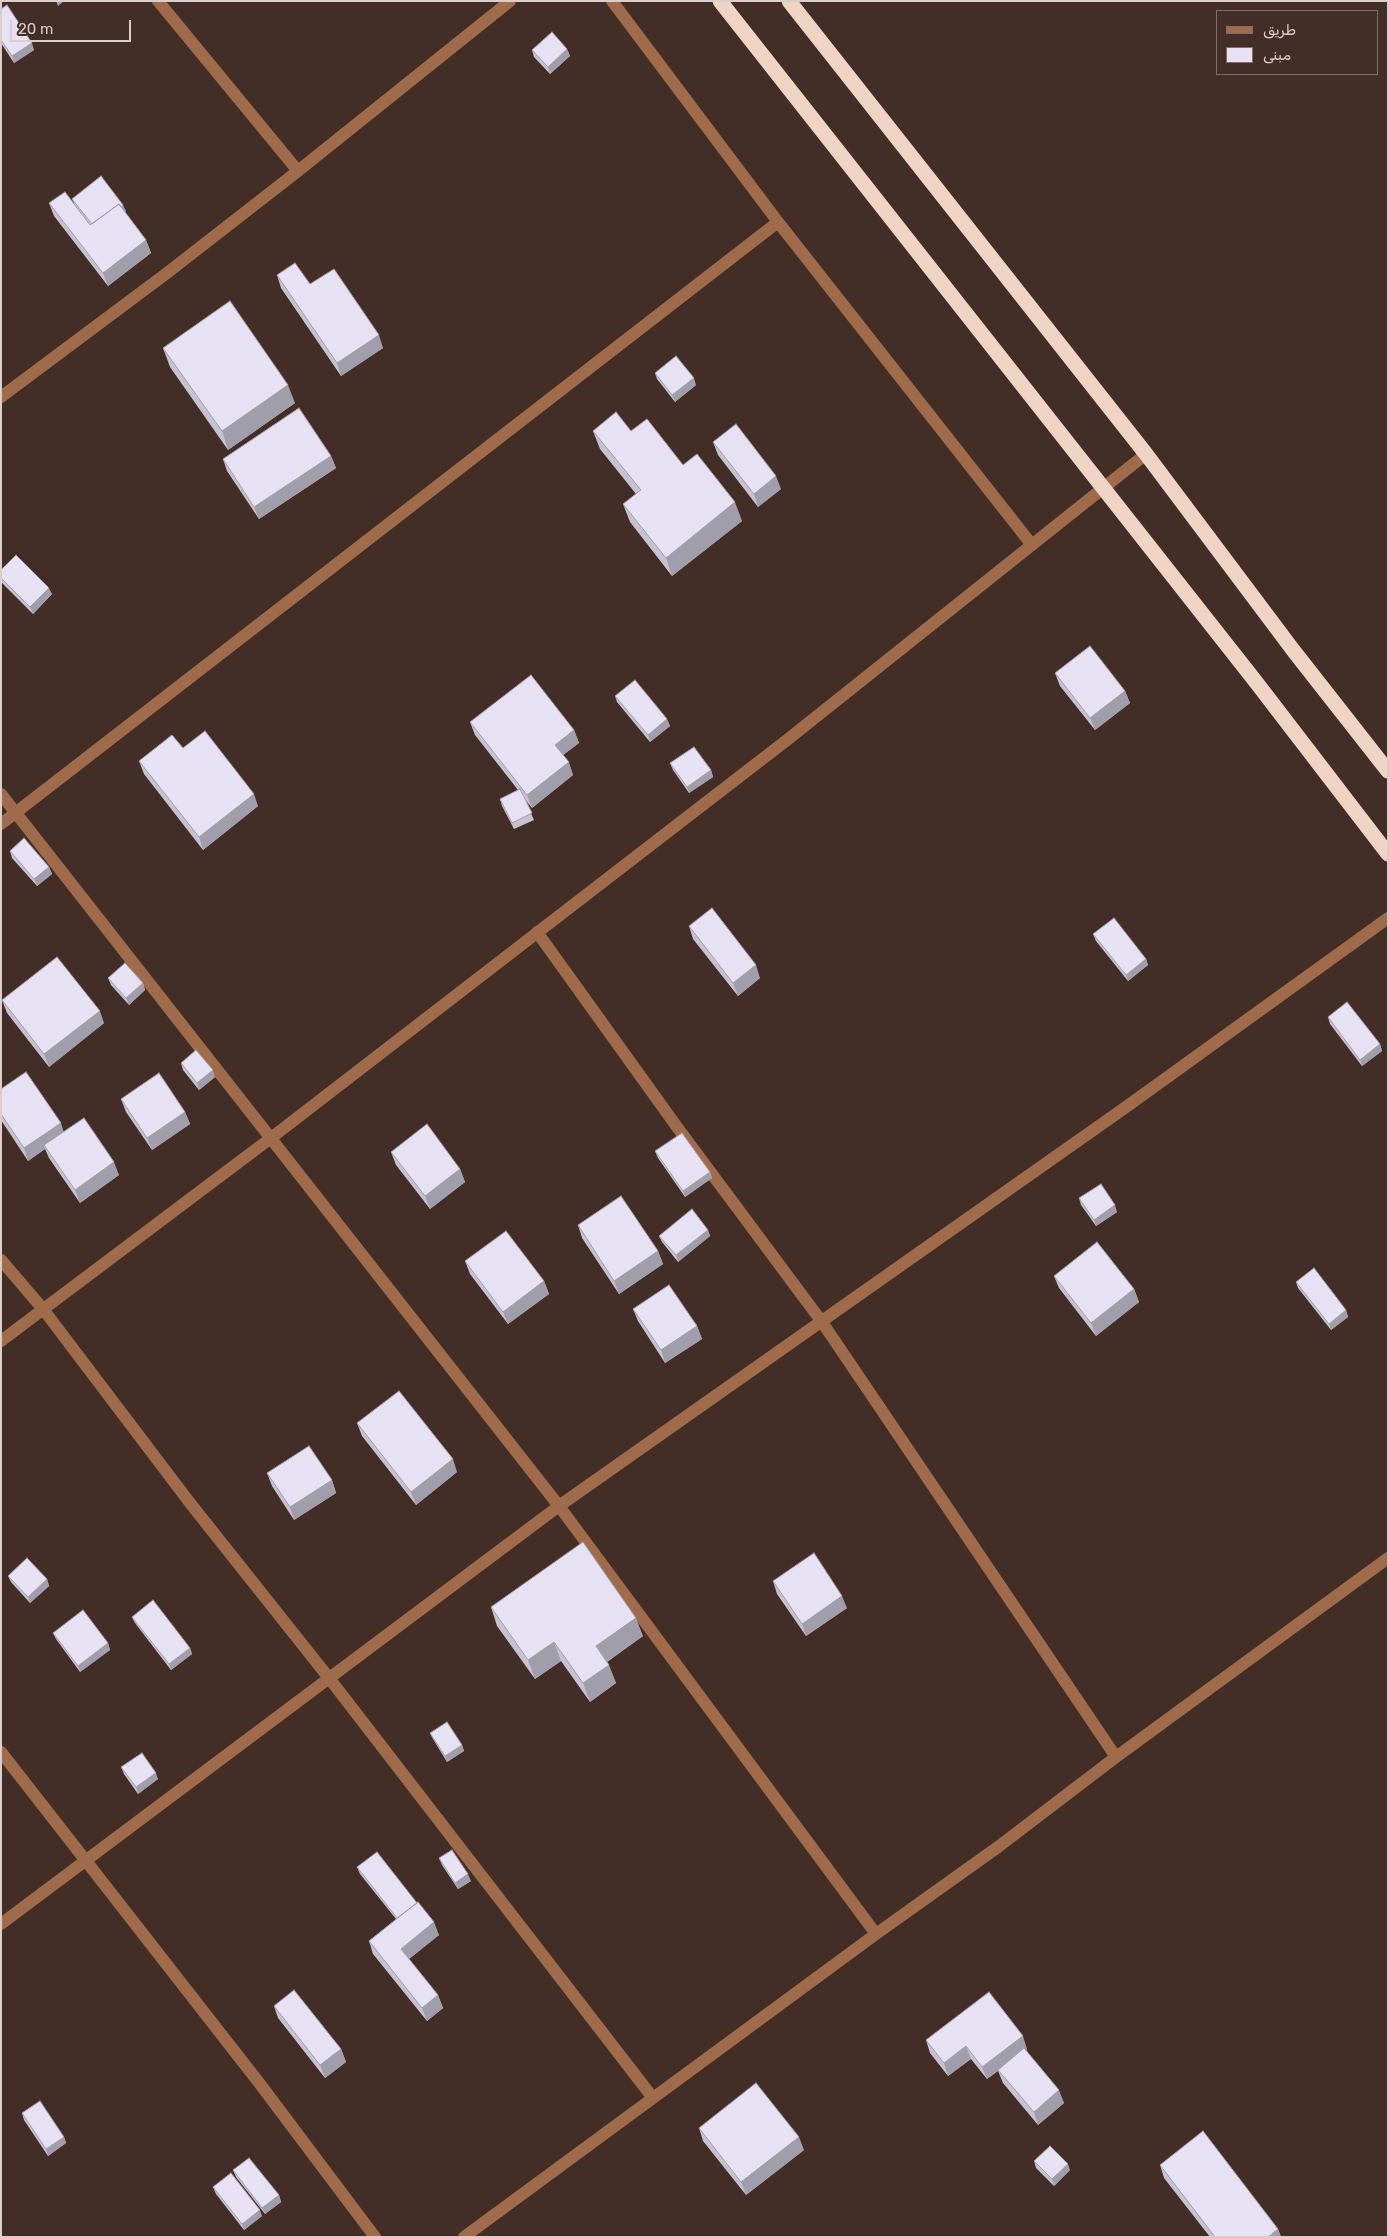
<!DOCTYPE html>
<meta charset="utf-8">
<style>
body{margin:0}
#map{position:relative;width:1389px;height:2238px;overflow:hidden;background:#422e26;font-family:Rubik,Cairo,sans-serif}
canvas{display:block}
.frame{position:absolute;inset:0;border:2px solid #dbcec9;pointer-events:none}
.legend{position:absolute;left:1216px;top:10px;width:162px;height:65px;box-sizing:border-box;background:#422e26;border:1px solid #7f6e67;margin:0;padding:6px 9px;list-style:none;font-size:15px;color:#dbcec9}
.legend li{display:flex;align-items:center;gap:10px;height:25px}
.legend b{width:25px;border:1px solid #7f6e67}
.scale{position:absolute;left:10px;top:20px;width:121px;height:22px;box-sizing:border-box;border:2px solid #dbcec9;border-top:0;padding-left:6px;font-size:15px;line-height:18px;white-space:nowrap;color:#dbcec9;-webkit-text-stroke:4px #422e26;paint-order:stroke}
</style>
<div id="map">
<canvas width="1389" height="2238"></canvas>
<div class="frame"></div>
<ul class="legend">
<li><b style="height:6px;background:#a06b4a"></b>طريق</li>
<li><b style="height:14px;background:#e6e2f4"></b>مبنى</li>
</ul>
<div class="scale">20 m</div>
</div>
<script>
const ctx = document.querySelector('canvas').getContext('2d');
ctx.lineJoin = 'round';
function poly(rows) {
  const path = new Path2D();
  for (const r of rows) {
    path.moveTo(r[0], r[1]);
    for (let i = 2; i < r.length; i += 2) path.lineTo(r[i], r[i + 1]);
  }
  return path;
}
function trace(path, color, width, dash) {
  ctx.strokeStyle = color;
  ctx.lineWidth = width;
  ctx.lineCap = dash ? 'butt' : 'round';
  ctx.setLineDash(dash || []);
  ctx.stroke(path);
}
function paint(path, color) {
  ctx.fillStyle = color;
  ctx.fill(path, 'evenodd');
}
const minor = poly([
 [158,1,298,171],
 [612,1,778,222,1032,545],
 [1,397,167,273,298,171,510,1],
 [1,794,559,1506,876,1934],
 [1,824,778,222],
 [537,932,677,1127,822,1322,1116,1757],
 [1,1260,43,1309,190,1503,329,1678,653,2098],
 [1,1341,271,1138,787,740,1146,454],
 [1,1752,260,2084,375,2237],
 [1,1924,559,1506,1126,1107,1388,918],
 [464,2237,876,1934,998,1847,1116,1757,1388,1558]
]);
const highway = poly([
 [720,1,1256,682,1388,854],
 [789,1,1146,454,1293,650,1388,771]
]);
const wall = poly([
 [1,9,34,50,14,63,1,43],
 [567,49,570,56,550,74,534,57,532,50],
 [72,199,126,211,125,212,146,240,151,253,108,286,54,216,49,203,74,203],
 [277,275,310,284,383,348,341,376,281,288],
 [163,348,295,403,228,450,170,367],
 [655,373,696,385,675,402,657,379],
 [593,431,631,431,683,465,742,521,672,576,630,522,623,504,636,494,600,449],
 [713,442,781,489,758,507,718,455],
 [331,456,336,468,259,519,227,471,223,459],
 [1,570,52,594,33,614,1,582],
 [1055,673,1125,691,1130,703,1095,730,1060,686],
 [615,696,667,719,670,726,650,742,617,702],
 [470,722,574,730,579,743,563,755,573,775,532,808,524,798,534,820,514,829,502,806,500,799,518,790,475,735],
 [183,748,258,806,203,850,144,774,139,761],
 [670,763,711,770,713,777,689,793,673,770],
 [10,851,49,867,52,874,37,886,12,858],
 [689,926,760,978,738,996,693,939],
 [1093,934,1146,959,1148,965,1128,981,1096,941],
 [108,978,143,983,145,990,129,1005,111,985],
 [2,1000,104,1023,49,1067,7,1013],
 [1328,1017,1380,1044,1382,1051,1362,1066,1330,1024],
 [181,1063,215,1077,199,1090,183,1070],
 [1,1089,64,1132,119,1175,80,1203,49,1158,45,1149,28,1161,1,1120],
 [121,1099,185,1112,190,1124,152,1150,126,1112],
 [655,1151,710,1172,712,1178,685,1197,658,1158],
 [391,1152,460,1169,465,1182,430,1209,396,1165],
 [1079,1198,1117,1212,1096,1226,1081,1205],
 [578,1225,658,1251,663,1264,619,1294,582,1238],
 [708,1230,710,1236,678,1262,662,1242,659,1236],
 [465,1261,544,1281,549,1294,508,1324,470,1274],
 [1054,1276,1134,1289,1139,1302,1096,1336,1059,1288],
 [1296,1282,1346,1310,1348,1317,1331,1330,1298,1288],
 [633,1309,697,1326,702,1339,665,1363,638,1321],
 [357,1423,457,1472,416,1505,362,1436],
 [267,1473,332,1480,336,1493,294,1520,272,1486],
 [8,1576,47,1579,49,1586,30,1603,11,1582],
 [773,1581,847,1608,806,1636,777,1594],
 [491,1607,643,1636,607,1662,616,1683,590,1702,561,1661,535,1679,497,1626],
 [132,1617,190,1648,192,1654,171,1670,135,1623],
 [53,1633,108,1643,110,1650,80,1672,56,1639],
 [430,1733,462,1745,464,1751,447,1762,433,1739],
 [121,1767,158,1779,138,1794,124,1774],
 [439,1858,471,1881,458,1889,442,1865],
 [357,1867,439,1935,409,1959,438,1995,443,2008,427,2021,373,1954,369,1941,396,1919,360,1874],
 [274,2006,341,2049,346,2062,325,2078,278,2018],
 [926,2040,1027,2049,1026,2050,1064,2103,1038,2125,1003,2083,998,2071,987,2079,971,2059,948,2076,930,2053],
 [22,2113,64,2137,66,2143,48,2156,24,2120],
 [699,2128,804,2150,746,2195,703,2141],
 [1034,2161,1070,2170,1054,2186,1036,2168],
 [1160,2165,1278,2229,1281,2237,1210,2237,1164,2178],
 [233,2170,279,2195,281,2202,265,2214,236,2177],
 [213,2187,262,2216,244,2230,216,2194]
]);
const shadedWall = poly([
 [56,1,64,1,58,6],
 [32,43,34,50,14,63,12,56],
 [567,49,570,56,550,74,548,67],
 [123,205,126,211,97,234,94,227],
 [146,240,151,253,108,286,103,273],
 [379,335,383,348,341,376,337,363],
 [694,378,696,385,675,402,672,395],
 [288,385,295,403,228,450,222,431],
 [331,456,336,468,259,519,254,507],
 [776,476,781,489,758,507,754,494],
 [735,502,742,521,672,576,666,558],
 [49,588,52,594,33,614,30,607],
 [1125,691,1130,703,1095,730,1090,718],
 [667,719,670,726,650,742,648,735],
 [574,730,579,743,560,757,555,745],
 [569,762,573,775,532,808,527,795],
 [711,770,713,777,689,793,687,787],
 [254,794,258,806,203,850,199,837],
 [49,867,52,874,37,886,34,879],
 [1146,959,1148,965,1128,981,1126,975],
 [756,965,760,978,738,996,733,983],
 [143,983,145,990,129,1005,126,998],
 [100,1011,104,1023,49,1067,44,1054],
 [1380,1044,1382,1051,1362,1066,1360,1060],
 [213,1070,215,1077,199,1090,197,1083],
 [185,1112,190,1124,152,1150,147,1138],
 [61,1123,65,1136,44,1145,45,1149,28,1161,24,1148],
 [114,1162,119,1175,80,1203,75,1190],
 [460,1169,465,1182,430,1209,425,1196],
 [710,1172,712,1178,685,1197,683,1191],
 [1115,1205,1117,1212,1096,1226,1094,1220],
 [708,1230,710,1236,678,1262,676,1255],
 [658,1251,663,1264,619,1294,614,1281],
 [544,1281,549,1294,508,1324,503,1312],
 [1134,1289,1139,1302,1096,1336,1091,1323],
 [1346,1310,1348,1317,1331,1330,1329,1324],
 [697,1326,702,1339,665,1363,661,1350],
 [453,1459,457,1472,416,1505,411,1492],
 [332,1480,336,1493,294,1520,290,1507],
 [47,1579,49,1586,30,1603,28,1597],
 [842,1596,847,1608,806,1636,802,1624],
 [636,1618,643,1636,603,1664,596,1646],
 [554,1642,561,1661,535,1679,528,1660],
 [108,1643,110,1650,80,1672,78,1666],
 [190,1648,192,1654,171,1670,169,1664],
 [609,1665,616,1683,590,1702,583,1683],
 [462,1745,464,1751,447,1762,445,1756],
 [156,1773,158,1779,138,1794,136,1787],
 [468,1874,471,1881,458,1889,455,1883],
 [434,1922,439,1935,405,1962,401,1949],
 [438,1995,443,2008,427,2021,422,2008],
 [1023,2036,1027,2049,987,2079,982,2067],
 [966,2046,971,2059,948,2076,944,2063],
 [341,2049,346,2062,325,2078,320,2065],
 [1059,2090,1064,2103,1038,2125,1034,2112],
 [64,2137,66,2143,48,2156,46,2149],
 [799,2137,804,2150,746,2195,741,2182],
 [1068,2164,1070,2170,1054,2186,1052,2179],
 [279,2195,281,2202,265,2214,262,2208],
 [260,2210,262,2216,244,2230,242,2224],
 [1278,2229,1281,2237,1268,2237]
]);
const building = poly([
 [7,5,32,43,12,56,1,40,1,9,7,5],
 [552,32,567,49,548,67,532,50,552,32],
 [101,176,123,205,121,207,119,204,92,224,72,199,101,176],
 [65,192,90,225,119,204,146,240,103,273,49,203,65,192],
 [295,263,310,284,334,269,379,335,337,363,277,275,295,263],
 [230,301,288,385,222,431,163,348,230,301],
 [676,356,694,378,672,395,655,373,676,356],
 [299,408,331,456,254,507,223,459,299,408],
 [616,412,631,431,647,419,683,465,697,454,735,502,666,558,623,504,641,490,593,431,616,412],
 [736,424,776,476,754,494,713,442,736,424],
 [16,555,49,588,30,607,1,578,1,570,16,555],
 [1090,646,1125,691,1090,718,1055,673,1090,646],
 [531,675,574,730,555,745,569,762,527,795,470,722,531,675],
 [635,680,667,719,648,735,615,696,635,680],
 [205,731,254,794,199,837,139,761,172,735,183,748,205,731],
 [694,747,711,770,687,787,670,763,694,747],
 [520,789,532,813,512,823,500,799,520,789],
 [24,838,49,867,34,879,10,851,24,838],
 [712,908,756,965,733,983,689,926,712,908],
 [1114,918,1146,959,1126,975,1093,934,1114,918],
 [57,957,100,1011,44,1054,2,1000,57,957],
 [125,963,143,983,126,998,108,978,125,963],
 [1347,1002,1380,1044,1360,1060,1328,1017,1347,1002],
 [196,1050,213,1070,197,1083,181,1063,196,1050],
 [26,1072,61,1123,24,1148,1,1114,1,1089,26,1072],
 [159,1073,185,1112,147,1138,121,1099,159,1073],
 [84,1118,114,1162,75,1190,44,1145,84,1118],
 [427,1124,460,1169,425,1196,391,1152,427,1124],
 [682,1133,710,1172,683,1191,655,1151,682,1133],
 [1101,1184,1115,1205,1094,1220,1079,1198,1101,1184],
 [621,1196,658,1251,614,1281,578,1225,621,1196],
 [692,1209,708,1230,676,1255,659,1236,692,1209],
 [506,1231,544,1281,503,1312,465,1261,506,1231],
 [1097,1242,1134,1289,1091,1323,1054,1276,1097,1242],
 [1314,1268,1346,1310,1329,1324,1296,1282,1314,1268],
 [669,1285,697,1326,661,1350,633,1309,669,1285],
 [399,1391,453,1459,411,1492,357,1423,399,1391],
 [309,1446,332,1480,290,1507,267,1473,309,1446],
 [583,1542,636,1618,596,1646,609,1665,583,1683,554,1642,528,1660,491,1607,583,1542],
 [814,1553,842,1596,802,1624,773,1581,814,1553],
 [27,1558,47,1579,28,1597,8,1576,27,1558],
 [153,1600,190,1648,169,1664,132,1617,153,1600],
 [83,1610,108,1643,78,1666,53,1633,83,1610],
 [447,1722,462,1745,445,1756,430,1733,447,1722],
 [142,1753,156,1773,136,1787,121,1767,142,1753],
 [452,1850,468,1874,455,1883,439,1858,452,1850],
 [377,1852,417,1903,397,1918,357,1867,377,1852],
 [418,1902,434,1922,401,1949,438,1995,422,2008,369,1941,418,1902],
 [294,1990,341,2049,320,2065,274,2006,294,1990],
 [989,1992,1023,2036,982,2067,966,2046,944,2063,926,2040,989,1992],
 [1024,2048,1059,2090,1034,2112,998,2070,1024,2048],
 [756,2083,799,2137,741,2182,699,2128,756,2083],
 [40,2101,64,2137,46,2149,22,2113,40,2101],
 [1203,2131,1278,2229,1268,2237,1215,2237,1160,2165,1203,2131],
 [1050,2146,1068,2164,1052,2179,1034,2161,1050,2146],
 [249,2158,279,2195,262,2208,233,2170,249,2158],
 [231,2173,260,2210,242,2224,213,2187,231,2173]
]);
trace(minor, '#a06b4a', 12);
trace(highway, '#efd4c5', 15);
paint(wall, '#c6c2d2');
paint(shadedWall, '#a19eab');
paint(building, '#e6e2f4');
trace(building, '#a19eab', 1);
</script>
